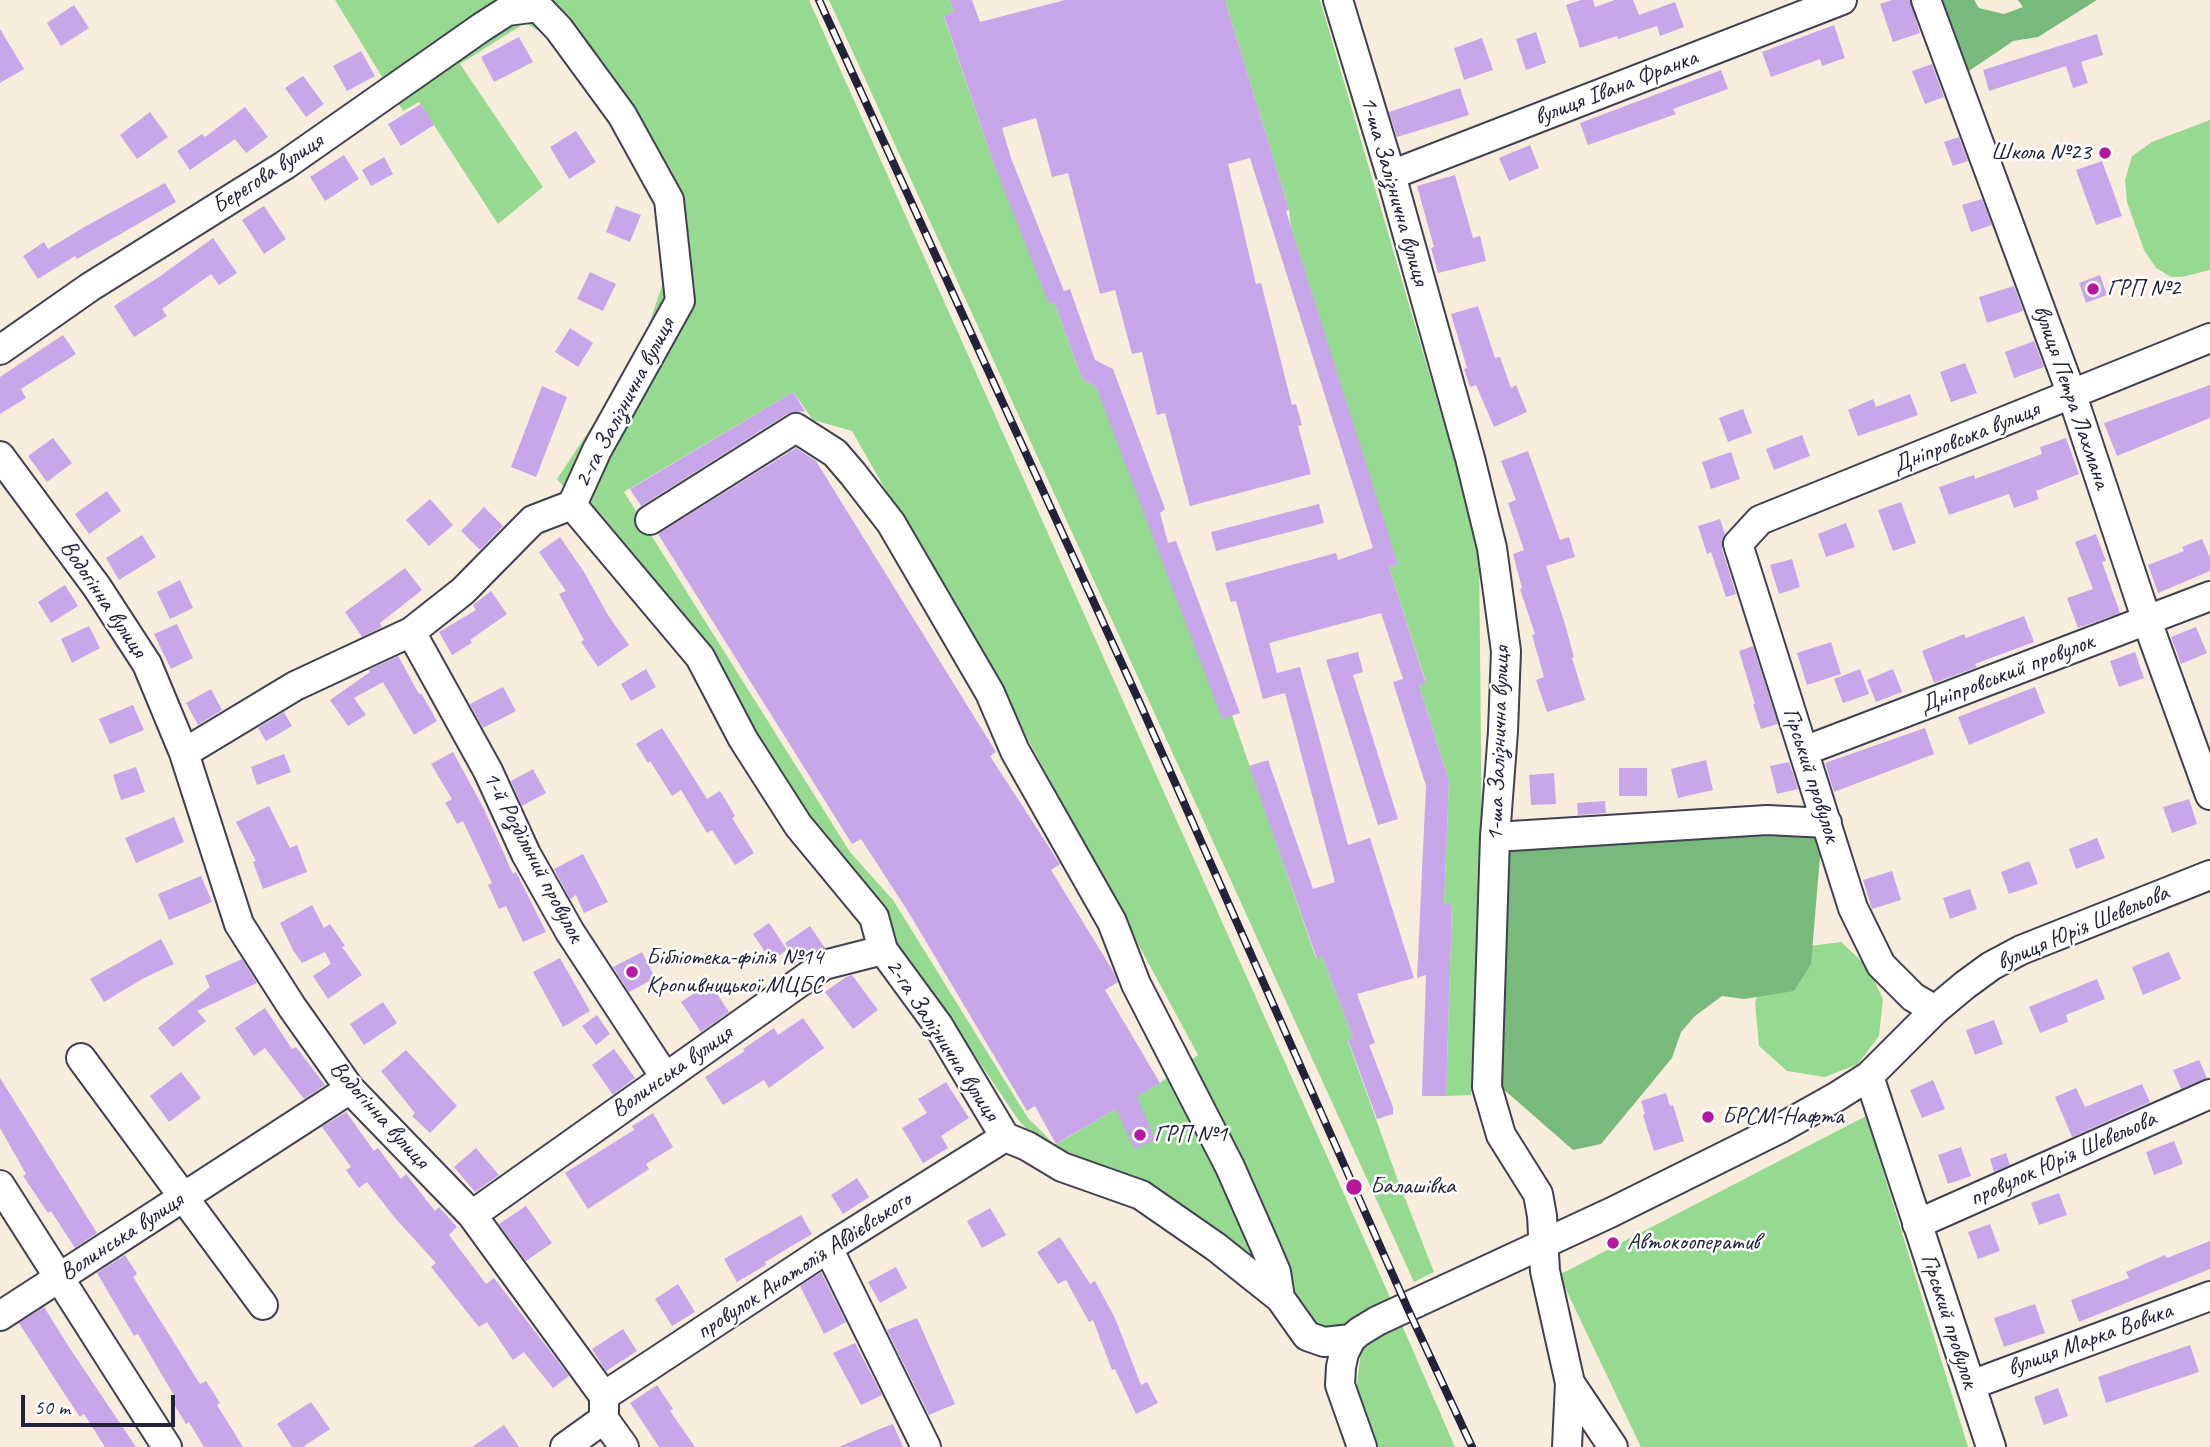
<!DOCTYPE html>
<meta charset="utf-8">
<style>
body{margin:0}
#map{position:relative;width:2210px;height:1447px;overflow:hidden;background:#f8eddc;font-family:Caveat,sans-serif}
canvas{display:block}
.scale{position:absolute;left:21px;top:1395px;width:154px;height:32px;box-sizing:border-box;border:4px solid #22223b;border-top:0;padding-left:9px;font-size:21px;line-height:24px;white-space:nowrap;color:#22223b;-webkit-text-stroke:5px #fff;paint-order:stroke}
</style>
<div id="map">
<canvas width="2210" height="1447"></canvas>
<div class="scale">50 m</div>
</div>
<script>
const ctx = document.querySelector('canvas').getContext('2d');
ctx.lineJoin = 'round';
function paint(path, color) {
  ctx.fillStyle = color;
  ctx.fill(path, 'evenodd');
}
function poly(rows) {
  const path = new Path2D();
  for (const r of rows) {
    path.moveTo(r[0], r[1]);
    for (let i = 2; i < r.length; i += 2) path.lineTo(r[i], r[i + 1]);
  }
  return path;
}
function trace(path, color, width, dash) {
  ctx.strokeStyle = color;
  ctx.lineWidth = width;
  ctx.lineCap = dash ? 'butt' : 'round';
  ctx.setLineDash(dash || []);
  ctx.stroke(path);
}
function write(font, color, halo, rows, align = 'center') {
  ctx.font = font + ' Caveat,sans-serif';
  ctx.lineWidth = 5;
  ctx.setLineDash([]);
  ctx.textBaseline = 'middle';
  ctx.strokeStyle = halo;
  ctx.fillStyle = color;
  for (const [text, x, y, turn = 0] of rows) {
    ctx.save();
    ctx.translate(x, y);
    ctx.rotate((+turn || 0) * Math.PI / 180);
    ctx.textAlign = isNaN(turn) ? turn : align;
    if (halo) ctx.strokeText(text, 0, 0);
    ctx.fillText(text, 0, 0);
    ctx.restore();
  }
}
const green = poly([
 [335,0,809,0,1378,1270,1455,1447,1378,1447,1356,1390,1361,1351,1349,1324,1336,1330,1310,1324,1248,1252,1133,1179,1044,1146,1019,1121,951,1020,794,805,708,654,557,479,639,355,671,258,663,203,552,38,525,23,460,64,543,187,498,224,419,102,403,111],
 [793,392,813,420,852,431,1025,734,1198,1055,1160,1083,1055,1145,1028,1118,893,900,850,852,624,492],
 [829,0,949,0,954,12,944,17,993,162,1054,302,1082,379,1096,387,1232,715,1316,958,1322,956,1353,1038,1348,1041,1397,1178,1434,1272,1414,1282],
 [1225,0,1320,0,1479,544,1482,854,1471,1095,1446,1096,1452,905,1444,904,1449,781,1419,686,1426,683,1389,567,1397,565,1291,227,1289,210],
 [2210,120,2210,270,2182,277,2171,277,2156,268,2144,250,2127,202,2125,180,2132,156,2152,142],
 [1841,942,1867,966,1883,999,1879,1036,1858,1064,1825,1077,1787,1071,1759,1046,1755,1002,1770,964,1801,947],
 [1866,1116,1968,1447,1641,1447,1559,1275]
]);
const forest = poly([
 [1930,0,1974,0,1979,8,2004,14,2023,7,2018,0,2097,0,2038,37,2013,41,1966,73],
 [1772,833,1810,834,1821,845,1811,964,1794,991,1744,999,1722,996,1695,1016,1681,1032,1672,1058,1601,1144,1573,1150,1502,1088,1509,851]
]);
const building = poly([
 [949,0,972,0,980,22,1065,0,1225,0,1289,210,1286,211,1398,565,1389,567,1426,684,1419,686,1449,781,1444,904,1452,904,1446,1096,1422,1096,1426,975,1417,978,1426,786,1393,682,1403,679,1381,613,1269,643,1277,673,1300,667,1348,845,1370,838,1414,978,1357,994,1375,1043,1369,1045,1393,1107,1393,1114,1377,1119,1348,1040,1353,1038,1322,956,1317,959,1249,766,1268,760,1313,889,1335,882,1285,693,1263,699,1236,601,1231,602,1225,583,1336,553,1338,560,1373,548,1250,158,1228,164,1256,284,1261,283,1292,405,1296,404,1302,425,1298,426,1311,474,1190,506,1165,413,1157,415,1142,352,1132,354,1115,290,1100,294,1068,173,1052,177,1036,118,1002,128,1011,158,1064,291,1070,289,1095,360,1113,369,1165,509,1160,513,1168,543,1176,541,1240,713,1222,719,1096,387,1082,379,1054,302,1049,304,993,162,944,16,954,12],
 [1581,0,1593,0,1595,7,1615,0,1633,0,1639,15,1675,2,1684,27,1660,36,1657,26,1618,39,1617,36,1580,48,1566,5],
 [1892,0,1910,0,1920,33,1893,42,1880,4],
 [74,5,89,28,61,46,47,23],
 [1834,25,1845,58,1822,66,1820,59,1771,77,1762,52],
 [0,29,24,69,0,83],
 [1536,32,1546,63,1526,70,1516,39],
 [2097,34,2103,55,2081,62,2088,83,2073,88,2066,66,1989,91,1983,70],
 [519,37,533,62,494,82,481,57],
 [1482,38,1493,70,1464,80,1454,48],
 [361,51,375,76,347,91,333,66],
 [1932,64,1944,97,1925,104,1912,71],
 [1721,70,1728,89,1673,109,1676,114,1588,145,1580,123],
 [303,76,324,104,306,117,285,88],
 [1460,88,1469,115,1397,137,1389,112],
 [421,104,434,125,401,146,388,124],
 [245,107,268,137,246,153,235,139,190,170,177,151,202,134,205,137],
 [150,112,168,137,137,159,120,135],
 [576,131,596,162,569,179,550,147],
 [1959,137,1968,161,1953,166,1944,142],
 [1530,145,1539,168,1509,181,1499,158],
 [344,155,359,179,325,201,310,177],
 [384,157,393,174,371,186,362,170],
 [2102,161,2122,216,2096,225,2076,170],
 [1455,175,1473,238,1480,236,1486,261,1438,273,1431,248,1434,247,1417,186],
 [165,183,176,202,77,259,75,256,38,279,23,256,44,242,48,249,88,225],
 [1982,199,1992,225,1971,232,1962,205],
 [264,206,286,239,264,254,242,220],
 [616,206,641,215,630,242,606,232],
 [213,238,237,273,219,285,211,274,162,309,167,316,134,337,114,306,159,277],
 [590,272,616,284,603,311,577,299],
 [2100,275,2107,295,2086,303,2079,283],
 [2014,286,2023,311,1987,323,1979,297],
 [1478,306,1495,358,1500,357,1511,388,1516,385,1527,412,1494,427,1476,385,1470,387,1464,369,1467,368,1451,314],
 [570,328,593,343,578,367,555,352],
 [63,335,76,354,21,389,26,398,0,414,0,377],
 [2034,341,2044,367,2014,378,2005,352],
 [1965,363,1977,393,1951,402,1940,372],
 [2210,385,2210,418,2117,456,2104,423],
 [542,386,567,397,536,477,511,467],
 [793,392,805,411,787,414,641,506,630,489],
 [1910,394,1918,415,1858,436,1848,410,1873,399,1876,407],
 [1743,409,1752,433,1728,442,1719,418],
 [1802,435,1810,456,1774,470,1766,449],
 [53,438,72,463,47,482,28,456],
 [2066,438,2079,474,2036,491,2039,499,2014,508,2009,494,1949,515,1939,487,1974,475,1975,479,2042,454,2040,447],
 [796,448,816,461,996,752,990,756,1060,864,1051,870,1113,971,1118,982,1105,990,1160,1083,1137,1097,1155,1140,1134,1149,1116,1109,1056,1144,1035,1106,1027,1111,909,913,861,839,852,844,658,534],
 [1528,451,1560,540,1569,537,1575,557,1546,566,1565,624,1574,657,1572,658,1585,700,1547,712,1536,680,1544,677,1532,635,1535,634,1520,589,1522,588,1513,554,1524,550,1508,503,1516,500,1501,461],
 [1731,452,1740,479,1711,489,1702,462],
 [107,491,121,511,89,534,75,514],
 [430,499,453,525,429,546,406,520],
 [1901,502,1916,543,1893,551,1878,510],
 [1319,504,1324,523,1216,551,1211,532],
 [484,507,503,526,480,550,461,531],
 [1720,519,1725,534,1722,541,1722,549,1736,594,1726,597,1711,552,1707,554,1698,526],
 [1846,523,1855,547,1826,557,1818,534],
 [2096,534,2106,561,2102,562,2120,613,2078,628,2067,598,2093,589,2075,542],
 [142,535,156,557,119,580,106,558],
 [560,537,584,572,608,615,629,645,598,667,581,642,584,640,559,594,566,591,539,552],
 [2202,539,2210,558,2210,571,2158,593,2148,565,2184,551,2182,547],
 [1792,559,1800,587,1779,594,1770,565],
 [405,568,422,590,380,623,382,627,362,637,345,612],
 [180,580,193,608,170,619,157,592],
 [65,585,78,606,51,623,38,602],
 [491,591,507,614,470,640,472,643,452,655,439,632,476,610,473,605],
 [2024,616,2034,642,1975,664,1977,667,1934,683,1922,651,1964,634,1966,638],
 [177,624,193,658,171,669,154,634],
 [89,626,100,648,72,663,61,639],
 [2196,627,2207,653,2181,664,2171,637],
 [1831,642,1841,674,1807,685,1797,653],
 [1753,646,1778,724,1761,729,1753,704,1755,704,1739,651],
 [1358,652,1363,672,1353,675,1398,819,1378,825,1326,660],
 [2135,652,2144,678,2119,687,2110,661],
 [398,656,419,694,421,693,437,721,414,735,383,682,354,698,366,715,348,726,330,700,370,672,369,670],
 [646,669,656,687,631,701,621,684],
 [1860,669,1869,694,1843,703,1834,679],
 [1893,669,1902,692,1876,702,1867,680],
 [503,687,516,711,483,728,470,704],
 [2035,687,2045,713,1969,745,1958,717],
 [211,689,222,710,198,725,186,703],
 [133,705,144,730,110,744,99,719],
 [284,712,292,726,266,741,258,728],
 [662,728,707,799,720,791,735,816,732,818,754,853,735,865,712,830,707,833,681,790,672,796,650,761,648,763,636,744],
 [1925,728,1934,754,1834,792,1825,763],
 [453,752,484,809,513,874,516,872,546,932,523,942,506,906,499,909,488,885,492,883,463,821,457,824,449,809,445,803,452,799,431,764],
 [284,754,291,772,257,785,251,767],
 [1706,760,1713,790,1678,798,1671,769],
 [1789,762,1798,789,1777,794,1770,766],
 [136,767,145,792,121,800,113,775],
 [1619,768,1647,768,1647,796,1619,796],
 [533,769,546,793,522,806,511,781],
 [1554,773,1556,804,1531,805,1529,775],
 [2189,799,2197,824,2172,833,2163,807],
 [1605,801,1606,813,1578,815,1577,803],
 [269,806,290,848,297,845,307,872,263,889,253,862,256,861,236,822],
 [174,817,184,842,136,863,125,838],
 [2097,838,2105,858,2076,869,2069,849],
 [583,854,608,902,584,913,576,895,570,899,554,869],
 [2029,861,2038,884,2009,894,2001,872],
 [1892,871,1901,900,1872,909,1863,880],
 [201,876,212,902,169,920,158,894],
 [1970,889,1977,909,1950,919,1943,898],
 [312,905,324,928,330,924,345,946,342,947,362,975,328,999,313,976,331,964,325,952,302,963,293,950,280,923],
 [769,923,787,950,771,961,753,934],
 [810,926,825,948,815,951,798,963,785,943],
 [161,939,174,964,144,978,104,1002,90,979],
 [642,952,655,978,629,992,613,967],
 [2169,952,2181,979,2143,995,2132,967],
 [560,958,590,1011,563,1027,533,972],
 [242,959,257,983,197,1011,206,1021,173,1047,158,1028,210,987,205,976],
 [852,975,878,1010,853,1029,825,992,846,977],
 [2097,979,2105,999,2066,1015,2068,1022,2040,1033,2029,1007],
 [710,983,729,1012,701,1032,681,1002],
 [383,1002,397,1023,364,1045,350,1024],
 [265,1008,292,1049,296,1047,325,1085,304,1099,265,1048,254,1056,235,1028],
 [597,1015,610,1034,596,1045,582,1026],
 [803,1018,824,1048,769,1088,764,1080,723,1105,705,1077,745,1051,743,1049,774,1028,778,1035],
 [1994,1020,2003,1044,1975,1055,1966,1030],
 [614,1049,635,1078,613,1095,592,1065],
 [406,1050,457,1106,430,1133,412,1116,415,1113,381,1071],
 [2199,1060,2207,1078,2181,1089,2173,1070],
 [181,1072,201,1098,169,1122,150,1096],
 [0,1078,97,1233,75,1248,51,1211,48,1213,23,1176,26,1174,0,1128],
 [1933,1080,1945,1109,1922,1118,1910,1090],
 [946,1082,969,1118,941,1136,948,1148,923,1163,902,1128,927,1113,918,1099],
 [2142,1084,2150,1102,2072,1137,2055,1097,2076,1088,2085,1107],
 [1666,1093,1670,1106,1673,1105,1684,1141,1654,1151,1643,1115,1645,1114,1641,1101],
 [346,1112,374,1151,378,1148,401,1179,406,1174,435,1211,439,1207,457,1227,449,1235,486,1284,494,1278,569,1376,553,1388,524,1352,513,1360,487,1322,479,1327,431,1267,436,1263,395,1218,367,1182,359,1188,346,1170,351,1167,322,1127],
 [653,1113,673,1147,646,1164,649,1169,588,1209,565,1173,634,1130,632,1126],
 [2174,1141,2183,1164,2154,1175,2146,1152],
 [1961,1147,1971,1176,1948,1184,1938,1155],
 [476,1148,499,1175,475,1192,454,1167],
 [2006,1153,2010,1165,1994,1172,1990,1159],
 [857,1178,869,1197,843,1214,831,1195],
 [2059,1193,2067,1215,2039,1225,2031,1203],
 [526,1206,552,1243,526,1261,499,1224],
 [990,1208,1006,1235,982,1248,967,1221],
 [801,1215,812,1234,765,1262,766,1265,737,1282,724,1259],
 [1990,1224,2000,1251,1978,1259,1968,1232],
 [1060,1237,1090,1284,1095,1281,1115,1318,1141,1385,1147,1382,1158,1403,1136,1414,1115,1369,1112,1370,1093,1320,1089,1322,1066,1280,1058,1284,1037,1252],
 [2210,1241,2210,1269,2079,1322,2071,1300,2129,1278,2126,1272,2165,1255,2167,1258],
 [125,1255,137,1274,133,1277,200,1384,206,1381,220,1403,217,1405,243,1447,204,1447,189,1422,186,1424,172,1401,176,1399,138,1334,134,1336,97,1273],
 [896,1267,907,1288,880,1303,868,1282],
 [821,1272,846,1322,824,1334,800,1286],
 [678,1284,695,1312,672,1326,655,1299],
 [2035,1304,2045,1333,2004,1347,1994,1318],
 [44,1307,69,1347,136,1447,105,1447,84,1414,80,1417,58,1384,19,1323],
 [917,1318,955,1404,929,1415,887,1330],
 [623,1329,637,1351,606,1371,592,1349],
 [855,1343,882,1395,861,1405,833,1353],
 [2190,1345,2199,1372,2106,1403,2098,1377],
 [657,1385,673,1409,670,1411,695,1447,659,1447,630,1403],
 [2058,1388,2068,1416,2044,1425,2034,1397],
 [311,1402,330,1429,303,1447,292,1447,277,1424],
 [893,1424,903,1447,839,1447,882,1428],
 [504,1425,519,1447,472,1447]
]);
const minor = poly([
 [1338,0,1391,175,1470,458,1492,548,1506,651,1503,731,1495,837,1487,1087,1501,1135,1538,1194,1542,1216,1545,1271,1570,1383,1567,1447],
 [1926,0,2072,395,2147,621,2210,795],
 [1391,175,1842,0],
 [0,350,90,287,285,165,482,27,507,11,538,7,559,29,622,115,669,200,680,301,597,450,572,505,700,657,743,739,798,825,874,917,883,950,938,1025,1005,1137,1027,1146,1062,1167,1141,1195,1216,1247,1280,1298,1307,1336,1324,1342,1351,1339],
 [0,456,97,587,147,664,184,753,239,924,292,1007,350,1089,472,1215,604,1396,604,1419,624,1447],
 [650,520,796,428,835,453,853,474,891,523,990,693,1015,751,1112,922,1136,984,1230,1167,1264,1244,1276,1272,1280,1298],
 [411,632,488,771,526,854,570,932,665,1077],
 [1804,751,2210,596],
 [184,753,295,686,411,632,463,591,533,520,572,505],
 [1495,837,1767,820,1827,823],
 [1935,1010,1913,997,1881,965,1853,908,1738,544,1760,520,2210,338],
 [81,1058,263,1305],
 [1869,1076,1991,1447],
 [0,1185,167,1447],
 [472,1215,824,965,883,950],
 [1917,1224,2210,1094],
 [828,1248,926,1447],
 [0,1316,350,1089],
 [1570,1383,1613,1447],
 [1971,1385,2210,1296],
 [604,1396,828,1248,1005,1137],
 [565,1447,604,1419],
 [1362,1447,1340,1385,1341,1367,1344,1353,1351,1339,1359,1332,1377,1321,1612,1212,1779,1129,1836,1097,1869,1076,1935,1010,1965,985,1991,966,2021,950,2210,875]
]);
const rail = poly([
 [819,0,1138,699,1407,1307,1472,1447]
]);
const markers = [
 [2105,153,7,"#b5179e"],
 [2093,289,7,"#b5179e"],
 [632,972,7,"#b5179e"],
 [1708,1117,7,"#b5179e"],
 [1140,1135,7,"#b5179e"],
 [1354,1187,9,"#b5179e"],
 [1613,1243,7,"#b5179e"]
];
const streetNames = [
 ["вулиця Івана Франка",1616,88,-21],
 ["Берегова вулиця",268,174,-33],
 ["1-ша Залізнична вулиця",1394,191,74],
 ["вулиця Петра Лахмана",2071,397,71],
 ["2-га Залізнична вулиця",625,403,-62],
 ["Дніпровська вулиця",1966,438,-22],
 ["Водогінна вулиця",103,599,56],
 ["Дніпровський провулок",2007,674,-21],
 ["1-ша Залізнична вулиця",1499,744,-88],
 ["Гірський провулок",1811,775,72],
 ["1-й Роздільний провулок",533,857,62],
 ["вулиця Юрія Шевельова",2083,928,-23],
 ["2-га Залізнична вулиця",942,1040,57],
 ["Волинська вулиця",672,1072,-35],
 ["Водогінна вулиця",379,1115,48],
 ["провулок Юрія Шевельова",2063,1159,-24],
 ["Волинська вулиця",122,1237,-33],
 ["провулок Анатолія Авдієвського",804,1266,-33],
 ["Гірський провулок",1949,1321,72],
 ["вулиця Марка Вовчка",2090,1340,-20]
];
const poiNames = [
 ["Школа №23",2091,153,"right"],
 ["ГРП №2",2107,289],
 ["Бібліотека-філія №14",646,958],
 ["Кропивницької МЦБС",646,986],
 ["БРСМ-Нафта",1722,1117],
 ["ГРП №1",1154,1135],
 ["Балашівка",1370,1187],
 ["Автокооператив",1627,1243]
];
paint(green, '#96da92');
paint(forest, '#78ba7c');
paint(building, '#c7a7e9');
trace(minor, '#424053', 32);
trace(minor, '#fff', 28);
trace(rail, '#22223b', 8);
trace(rail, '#fff', 5, [16]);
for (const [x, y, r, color] of markers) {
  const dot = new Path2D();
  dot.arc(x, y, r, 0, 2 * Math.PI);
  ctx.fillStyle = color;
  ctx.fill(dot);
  trace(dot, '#fff', 2.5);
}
write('24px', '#22223b', '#fff', streetNames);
write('24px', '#22223b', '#fff', poiNames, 'left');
</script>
